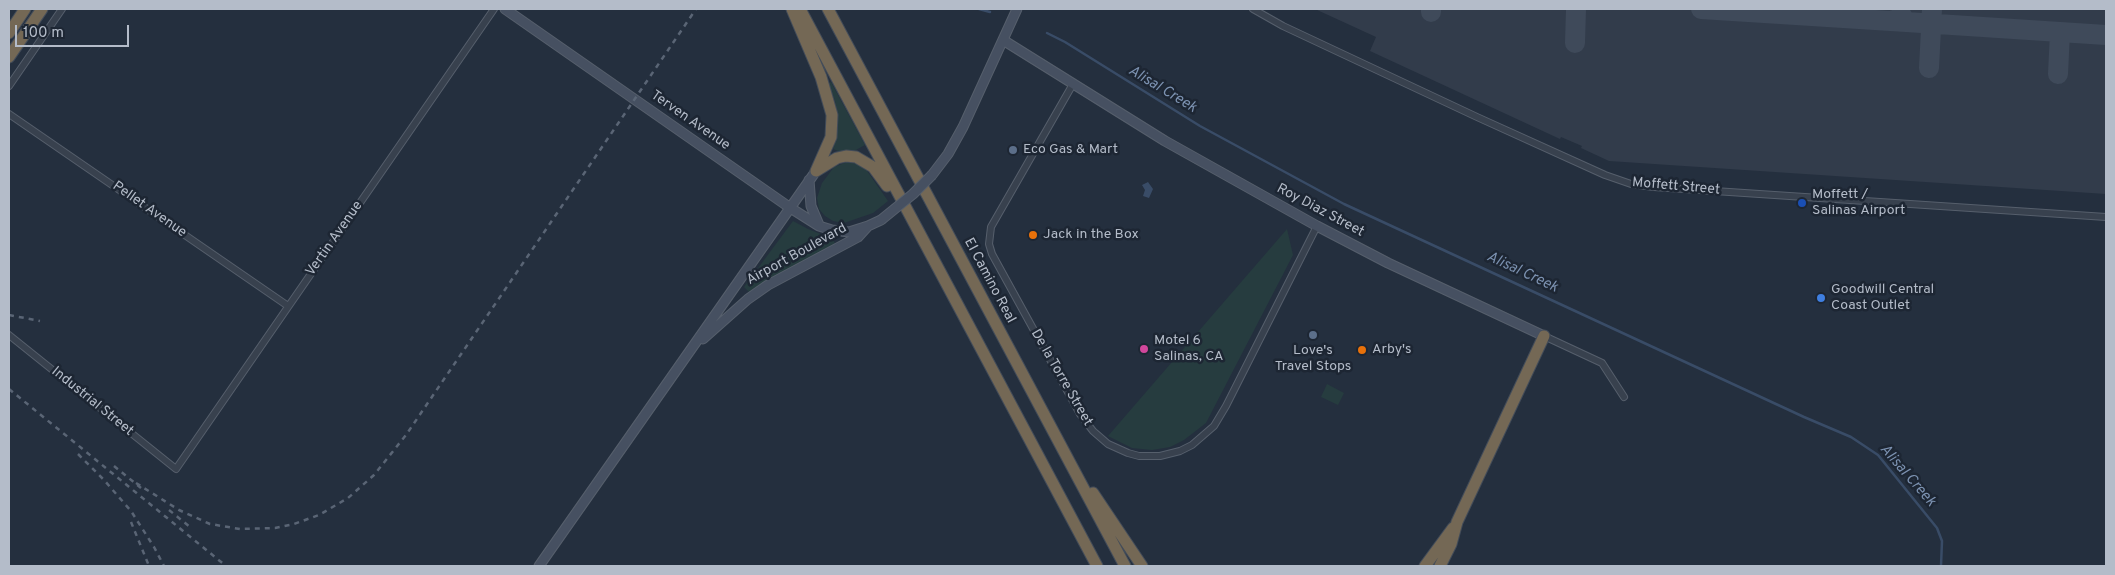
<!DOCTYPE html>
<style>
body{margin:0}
#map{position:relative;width:2115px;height:575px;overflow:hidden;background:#242f3e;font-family:Overpass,sans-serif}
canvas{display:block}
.frame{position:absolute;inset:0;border:10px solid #b4bcc9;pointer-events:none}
.scale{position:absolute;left:15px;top:25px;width:114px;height:22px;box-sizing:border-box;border:2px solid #b4bcc9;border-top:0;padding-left:6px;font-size:15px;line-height:18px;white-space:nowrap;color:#b4bcc9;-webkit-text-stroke:4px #1d2633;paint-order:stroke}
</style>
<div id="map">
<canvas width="2115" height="575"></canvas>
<div class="frame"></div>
<div class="scale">100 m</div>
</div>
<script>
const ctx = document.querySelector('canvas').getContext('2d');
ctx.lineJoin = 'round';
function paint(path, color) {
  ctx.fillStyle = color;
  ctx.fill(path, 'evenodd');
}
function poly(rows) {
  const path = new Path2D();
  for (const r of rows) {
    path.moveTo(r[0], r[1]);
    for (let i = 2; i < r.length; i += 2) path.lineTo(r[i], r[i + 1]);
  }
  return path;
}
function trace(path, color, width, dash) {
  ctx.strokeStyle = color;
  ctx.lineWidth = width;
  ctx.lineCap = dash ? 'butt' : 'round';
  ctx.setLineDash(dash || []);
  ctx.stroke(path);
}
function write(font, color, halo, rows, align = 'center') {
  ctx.font = font + ' Overpass,sans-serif';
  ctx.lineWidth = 5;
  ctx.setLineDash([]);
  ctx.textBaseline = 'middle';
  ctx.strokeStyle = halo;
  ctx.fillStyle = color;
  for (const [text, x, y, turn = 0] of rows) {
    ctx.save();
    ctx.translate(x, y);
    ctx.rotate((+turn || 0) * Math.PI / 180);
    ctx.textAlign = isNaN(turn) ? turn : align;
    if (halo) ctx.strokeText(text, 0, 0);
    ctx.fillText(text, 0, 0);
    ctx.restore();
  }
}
const airport = poly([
 [1315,9,2106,9,2106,194,1609,161,1581,148,1582,146,1561,137,1560,139,1370,51,1376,37]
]);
const green = poly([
 [831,82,865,145,854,151,841,152,833,149,836,139,838,118,835,101,828,84],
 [847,162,863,165,888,201,873,213,844,223,833,221,825,216,819,209,817,198,822,183,834,167],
 [793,221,808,229,833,239,835,244,749,292,744,287],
 [1287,229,1293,255,1206,423,1184,440,1170,447,1152,450,1132,448,1108,436],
 [1327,384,1344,393,1338,405,1321,397]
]);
const water = poly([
 [1148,182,1153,189,1149,198,1143,196,1145,190,1142,185]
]);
const stream = poly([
 [979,9,990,12],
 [1047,33,1065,42,1200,126,1344,204,1804,417,1851,437,1878,455,1937,528,1942,541,1941,566]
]);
const taxiway = poly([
 [1701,9,1891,21,1903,17],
 [1431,12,1431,9],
 [1891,21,2106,35],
 [1575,43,1576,9],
 [1929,68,1932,9],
 [2058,74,2060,32]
]);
const street = poly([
 [1253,9,1283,26,1477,117,1605,175,1631,184,1654,187,2106,217],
 [1073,84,991,227,989,244,992,254,1080,414,1093,431,1108,444,1128,453,1139,456,1160,456,1180,451,1192,445,1214,426,1226,406,1317,226],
 [9,86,62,9],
 [9,114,288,306],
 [9,335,176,469,494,9],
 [1544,336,1602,363,1624,397]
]);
const secondary = poly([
 [505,9,789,207,819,226,832,230,849,232,868,226],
 [1003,40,1165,141,1317,226,1388,263,1544,336],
 [932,175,948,154,963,127,1017,9],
 [809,180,811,206,819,225],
 [703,339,748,299,768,285,858,237,868,226,881,220],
 [539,566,816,171]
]);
const highway = poly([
 [792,9,821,77,832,115,831,137,816,171],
 [800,9,1097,566],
 [828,9,1125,566],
 [9,33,25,9],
 [9,57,42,9],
 [816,171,837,158,846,156,856,157,873,167,887,186],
 [1093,493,1142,566],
 [1425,566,1453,528],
 [1440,566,1451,544,1457,522,1544,336]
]);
const rail = poly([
 [9,315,40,321],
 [9,389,226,566],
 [78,454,104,480,131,511,154,547,164,566],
 [114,466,141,488],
 [136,483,179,510,210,524,240,529,275,528,294,524,319,515,348,498,374,475,406,435,696,9],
 [169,510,190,527],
 [131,522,149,566]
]);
const secondaryBridge = poly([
 [881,220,913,194,932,175]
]);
const markers = [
 [1013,150,5,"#5c6f8a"],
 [1802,203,5,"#1a4fb4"],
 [1033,235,5,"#e8710a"],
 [1821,298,5,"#3f7fe0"],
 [1313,335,5,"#5c6f8a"],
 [1144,349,5,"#d1479c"],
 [1362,350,5,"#e8710a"]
];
const streetNames = [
 ["Terven Avenue",690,121,35],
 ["Moffett Street",1676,187,5],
 ["Pellet Avenue",149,210,35],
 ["Roy Diaz Street",1320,211,28],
 ["Vertin Avenue",335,239,-55],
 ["Airport Boulevard",797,255,-29],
 ["El Camino Real",989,281,62],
 ["De la Torre Street",1061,378,60],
 ["Industrial Street",92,402,39]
];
const poiNames = [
 ["Eco Gas & Mart",1023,150],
 ["Moffett /",1812,195],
 ["Salinas Airport",1812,211],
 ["Jack in the Box",1043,235],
 ["Goodwill Central",1831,290],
 ["Coast Outlet",1831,306],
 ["Motel 6",1154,341],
 ["Salinas, CA",1154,357],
 ["Arby's",1372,350],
 ["Love's",1313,351,"center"],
 ["Travel Stops",1313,367,"center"]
];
const waterNames = [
 ["Alisal Creek",1162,90,31],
 ["Alisal Creek",1522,273,25],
 ["Alisal Creek",1907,476,49]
];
paint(airport, '#323c4b');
paint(green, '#263c3f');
paint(water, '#394c67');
trace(stream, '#394c67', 2.5);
trace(taxiway, '#3f4a5a', 20);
trace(street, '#565f6c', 8);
trace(secondary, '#565f6c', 11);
trace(highway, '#434c59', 13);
trace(street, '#38414e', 6);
trace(secondary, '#465061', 9);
trace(highway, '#746855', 11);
trace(rail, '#5a6575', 2.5, [5, 5]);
trace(secondaryBridge, '#565f6c', 11, []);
trace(secondaryBridge, '#465061', 9);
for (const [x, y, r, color] of markers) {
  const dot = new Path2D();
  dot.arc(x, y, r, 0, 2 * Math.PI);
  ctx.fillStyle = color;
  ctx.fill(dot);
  trace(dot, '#1d2633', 2);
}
write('14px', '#b4bcc9', '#1d2633', streetNames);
write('14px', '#b4bcc9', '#1d2633', poiNames, 'left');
write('italic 15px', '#7c92b1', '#1d2633', waterNames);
</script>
